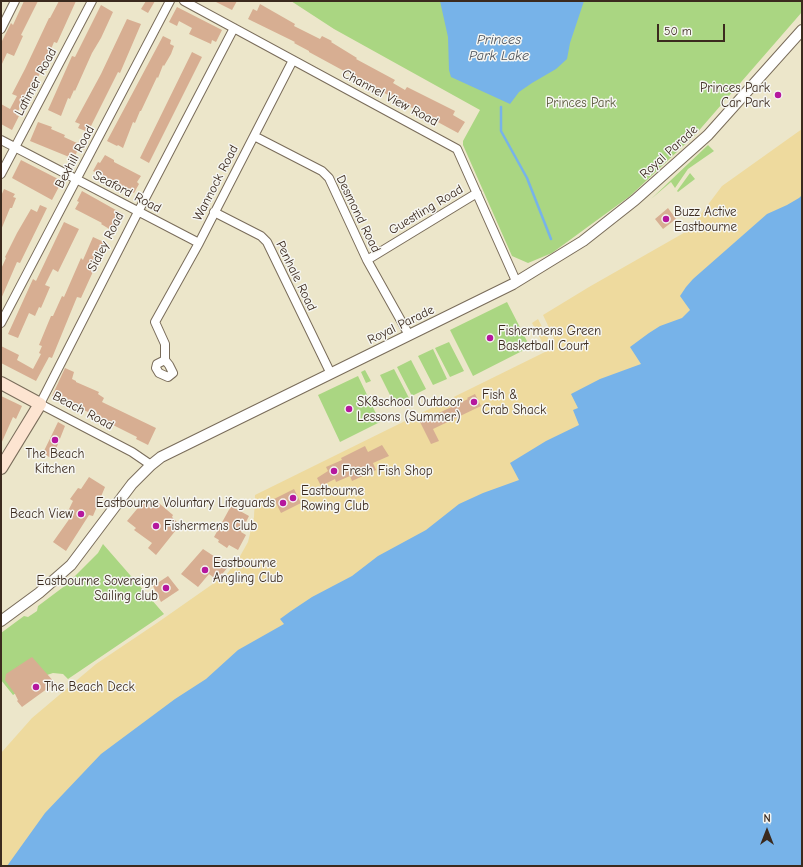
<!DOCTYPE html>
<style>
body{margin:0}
#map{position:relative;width:803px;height:867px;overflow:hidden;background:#ece6ca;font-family:"Comic Neue",sans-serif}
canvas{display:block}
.frame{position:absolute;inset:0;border:2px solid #3b2a1e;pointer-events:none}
.north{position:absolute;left:747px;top:811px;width:40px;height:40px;-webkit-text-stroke:3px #f6f6f2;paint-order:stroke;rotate:0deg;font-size:11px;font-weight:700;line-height:16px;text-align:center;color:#3b2a1e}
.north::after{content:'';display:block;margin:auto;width:14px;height:18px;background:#3b2a1e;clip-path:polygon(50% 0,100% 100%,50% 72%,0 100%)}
.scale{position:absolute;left:657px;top:24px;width:68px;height:18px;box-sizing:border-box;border:2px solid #3b2a1e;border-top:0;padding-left:5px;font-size:12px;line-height:14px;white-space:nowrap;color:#3b2a1e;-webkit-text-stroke:3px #f6f6f2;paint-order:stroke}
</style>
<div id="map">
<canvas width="803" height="867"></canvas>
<div class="frame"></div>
<div class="north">N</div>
<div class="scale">50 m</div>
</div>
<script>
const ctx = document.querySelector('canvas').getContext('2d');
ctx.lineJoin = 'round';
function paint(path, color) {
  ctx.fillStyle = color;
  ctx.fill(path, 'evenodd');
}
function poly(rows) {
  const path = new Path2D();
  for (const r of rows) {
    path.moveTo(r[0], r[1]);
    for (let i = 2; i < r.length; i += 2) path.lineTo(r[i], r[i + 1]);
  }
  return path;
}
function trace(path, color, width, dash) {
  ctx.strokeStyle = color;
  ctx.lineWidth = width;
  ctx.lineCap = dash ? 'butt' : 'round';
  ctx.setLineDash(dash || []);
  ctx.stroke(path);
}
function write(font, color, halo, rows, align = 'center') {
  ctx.font = font + ' "Comic Neue",sans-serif';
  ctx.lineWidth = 3;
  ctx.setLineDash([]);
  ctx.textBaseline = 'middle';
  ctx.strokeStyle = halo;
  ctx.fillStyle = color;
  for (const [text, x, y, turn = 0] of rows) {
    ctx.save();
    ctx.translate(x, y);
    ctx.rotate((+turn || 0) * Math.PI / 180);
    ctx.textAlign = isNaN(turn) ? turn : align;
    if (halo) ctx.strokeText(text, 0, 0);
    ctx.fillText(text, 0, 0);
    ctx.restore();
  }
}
const green = poly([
 [291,1,802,1,802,12,695,135,630,196,552,253,528,263,512,256,463,145,463,141,480,110,334,29],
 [708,145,714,151,688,169,675,188,671,182,651,199],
 [690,173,695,179,678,192,677,191],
 [507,302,530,347,473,376,450,330],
 [449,342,464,371,450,377,435,348],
 [433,349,447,379,433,385,418,356],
 [411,360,426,389,412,396,397,367],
 [394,369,409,398,395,405,380,375],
 [365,370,371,381,366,383,361,372],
 [358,376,380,422,340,442,318,395],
 [103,544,164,614,68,679,63,674,53,673,47,675,45,673,13,695,1,680,1,633,24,616,28,617,37,611,38,606,66,585,98,553]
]);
const sand = poly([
 [802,129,802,309,100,866,1,866,1,753,32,718,96,664,157,623,227,574,239,558,248,542,254,517,255,495,547,351,532,323,538,319,549,340,554,338,543,315,589,287,689,230,722,186]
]);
const water = poly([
 [440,1,584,1,570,43,567,59,556,69,532,83,519,92,510,104,451,77,449,70,448,37],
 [802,195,802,866,7,866,45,813,101,754,175,699,206,679,238,650,284,624,280,619,291,611,312,597,352,576,378,556,426,530,459,504,483,493,519,480,510,463,546,441,579,425,573,410,578,408,571,394,600,379,641,364,630,347,649,333,660,326,682,318,690,310,680,296,686,287,693,279,767,214,787,205,799,198]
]);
const stream = poly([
 [501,107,501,131,527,178,551,239]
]);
const building = poly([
 [24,1,38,1,21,35,23,36,14,56,7,53,1,66,1,43,11,23,13,25],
 [59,1,76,1,57,43,54,42,42,71,41,71,26,101,24,100,16,115,19,116,12,130,1,124,1,104,10,109,17,96,12,94,25,69,49,18,50,18],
 [146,1,155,1,148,13,141,9],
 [214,1,237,1,232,10],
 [260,4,295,24,294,26,320,39,322,36,332,41,331,42,357,58,356,59,395,80,393,83,405,90,407,87,455,111,453,115,465,122,458,133,309,52,309,51,294,43,295,42,248,19,253,9,257,11],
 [101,5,113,12,101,38,92,53,75,91,74,90,70,99,68,98,61,116,48,110,72,56,75,57],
 [177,7,222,30,216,42,212,40,211,44,189,34,192,28,179,21,177,26,169,22],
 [127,19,141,24,120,73,118,72,88,132,78,128,80,124,75,122,101,74],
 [163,36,171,40,170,44,174,46,171,54,164,66,163,65,158,78,157,77,141,111,140,111,135,123,133,122,123,148,118,145,117,146,107,141],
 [192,52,202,57,149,163,140,158],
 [38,122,52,127,51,129,65,135,64,137,77,143,75,148,78,149,74,159,30,141],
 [105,155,114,160,114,162,141,176,137,182,139,184,134,193,93,171,98,162,100,163],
 [21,160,62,181,52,200,12,178],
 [4,189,15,194,13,197,16,198,12,208,10,208,1,230,1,196],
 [82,191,123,214,118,223,115,222,111,230,101,224,102,223,75,209,79,202,77,201],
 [40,205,47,208,20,263,17,262,1,299,1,269,6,258,5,257,17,233,31,209,37,212],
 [668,208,676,219,663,229,655,219],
 [64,222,79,229,58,272,53,269,45,285,50,287,41,308,39,307,35,316,29,313,18,338,8,334,33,279,36,281],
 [93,237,106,243,81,298,77,297,52,358,49,357,36,381,1,363,1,346,19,355,17,360,33,369,41,354,39,353,42,346,39,345,51,316,53,316,62,296,64,297,81,258,83,260],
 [65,368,74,372,72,379,76,381,76,382,99,392,98,394,104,398,102,402,156,428,148,445,136,439,137,437,95,416,95,415,52,396],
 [475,394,481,406,433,429,439,441,431,444,420,422,468,399,467,398],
 [1,396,22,406,16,419,13,417,1,444],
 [58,422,65,426,52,459,43,453],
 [382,445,389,456,373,463,376,470,352,481,350,476,336,482,335,479,321,486,317,478,328,471,326,467,342,460,341,458,365,446,368,452],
 [89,477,105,487,93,516,89,515,66,551,53,542,70,518,67,513,73,501,70,499,78,488,81,489],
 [294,489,301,503,281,513,274,499],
 [148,499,151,501,154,499,173,515,172,517,177,522,173,528,176,530,156,555,148,548,152,543,134,530,136,528,127,521,142,503,143,504],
 [231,506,249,516,241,532,246,535,238,550,229,545,227,548,218,542,219,540,214,537],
 [203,549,229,566,217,580,209,574,198,587,181,574],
 [168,576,179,590,161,602,153,586],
 [32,657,55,683,22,707,17,701,18,700,15,694,5,680,6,674]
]);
const minor = poly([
 [184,1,457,149,516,281],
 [1,29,15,1],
 [254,136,322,171,329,178,367,260,409,335],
 [1,140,199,243],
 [1,174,92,1],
 [214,212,261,236,267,242,331,374],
 [367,260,477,193],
 [1,323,170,1],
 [165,360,169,365,173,373,168,377,159,373,156,368,157,364,165,360,165,344,155,322,199,243,293,60],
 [151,465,132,452,40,404,138,212,234,28]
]);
const tertiary = poly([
 [1,621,39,593,71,565,132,484,151,465,161,457,513,284,583,241,635,200,708,135,802,30]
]);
const secondary = poly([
 [1,383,40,404,1,468]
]);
const markers = [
 [778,95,4,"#b5179e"],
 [666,219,4,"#b5179e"],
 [490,338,4,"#b5179e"],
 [474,402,4,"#b5179e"],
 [349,409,4,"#b5179e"],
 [55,440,4,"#b5179e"],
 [334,471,4,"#b5179e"],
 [293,498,4,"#b5179e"],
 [283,503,4,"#b5179e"],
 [81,514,4,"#b5179e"],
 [156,526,4,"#b5179e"],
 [205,570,4,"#b5179e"],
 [166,588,4,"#b5179e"],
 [36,687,4,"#b5179e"]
];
const streetNames = [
 ["Latimer Road",36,82,-62],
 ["Channel View Road",390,98,28],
 ["Royal Parade",669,152,-42],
 ["Bexhill Road",75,157,-62],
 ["Wannock Road",216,183,-63],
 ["Seaford Road",127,192,28],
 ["Guestling Road",426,210,-31],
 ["Desmond Road",358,214,64],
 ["Sidley Road",106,242,-63],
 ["Penhale Road",296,276,64],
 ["Royal Parade",401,325,-26],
 ["Beach Road",83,411,28]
];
const poiNames = [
 ["Princes Park",770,88,"right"],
 ["Car Park",770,103,"right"],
 ["Buzz Active",674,212],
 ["Eastbourne",674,227],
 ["Fishermens Green",498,331],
 ["Basketball Court",498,346],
 ["Fish &",482,395],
 ["Crab Shack",482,410],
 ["SK8school Outdoor",357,402],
 ["Lessons (Summer)",357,417],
 ["The Beach",55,454,"center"],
 ["Kitchen",55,469,"center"],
 ["Fresh Fish Shop",342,471],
 ["Eastbourne",301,491],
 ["Rowing Club",301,506],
 ["Eastbourne Voluntary Lifeguards",275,503,"right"],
 ["Beach View",73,514,"right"],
 ["Fishermens Club",164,526],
 ["Eastbourne",213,563],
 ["Angling Club",213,578],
 ["Eastbourne Sovereign",158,581,"right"],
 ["Sailing club",158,596,"right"],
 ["The Beach Deck",44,687]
];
const parkNames = [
 ["Princes Park",581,103]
];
const waterNames = [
 ["Princes",499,40],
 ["Park Lake",499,56]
];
paint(green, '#aad682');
paint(sand, '#eeda9e');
paint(water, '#77b3e9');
trace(stream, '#77b3e9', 2.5);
paint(building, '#d7ae92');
trace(minor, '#796c5a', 10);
trace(tertiary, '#796c5a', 12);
trace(secondary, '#796c5a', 14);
trace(minor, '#fff', 8);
trace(tertiary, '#fff', 10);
trace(secondary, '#fde4d1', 12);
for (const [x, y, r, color] of markers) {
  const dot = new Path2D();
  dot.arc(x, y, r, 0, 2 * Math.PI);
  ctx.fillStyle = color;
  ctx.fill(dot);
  trace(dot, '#f6f6f2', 1.5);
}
write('13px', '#3b2a1e', '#f6f6f2', streetNames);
write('13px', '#3b2a1e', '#f6f6f2', poiNames, 'left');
write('13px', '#575537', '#f6f6f2', parkNames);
write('italic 14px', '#4d535b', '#f6f6f2', waterNames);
</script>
